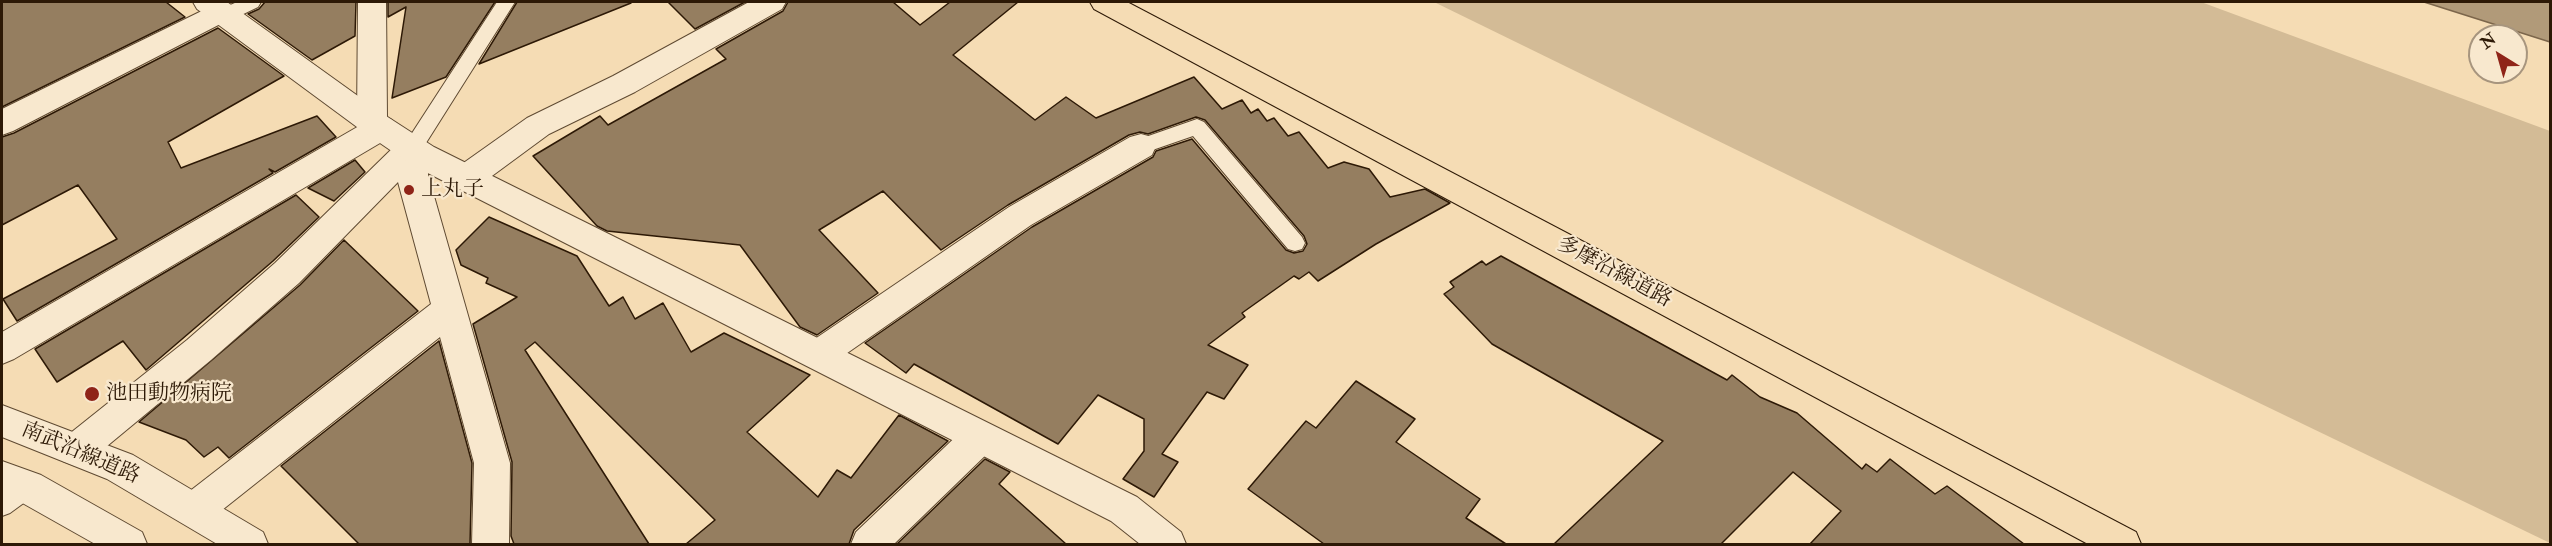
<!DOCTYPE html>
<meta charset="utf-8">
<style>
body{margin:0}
#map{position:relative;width:2552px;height:546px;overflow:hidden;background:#f5dcb4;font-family:"IM FELL Double Pica",serif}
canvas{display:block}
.frame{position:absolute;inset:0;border:3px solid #2d1906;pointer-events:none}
.north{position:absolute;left:2468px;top:24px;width:60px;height:60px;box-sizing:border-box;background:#f8e8ce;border:2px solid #a7957e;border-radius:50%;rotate:323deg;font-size:16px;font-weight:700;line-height:24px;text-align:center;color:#2d1906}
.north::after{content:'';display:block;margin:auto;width:21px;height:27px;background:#8f2418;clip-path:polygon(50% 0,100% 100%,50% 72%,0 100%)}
</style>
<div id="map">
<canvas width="2552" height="546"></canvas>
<div class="frame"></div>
<div class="north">N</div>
</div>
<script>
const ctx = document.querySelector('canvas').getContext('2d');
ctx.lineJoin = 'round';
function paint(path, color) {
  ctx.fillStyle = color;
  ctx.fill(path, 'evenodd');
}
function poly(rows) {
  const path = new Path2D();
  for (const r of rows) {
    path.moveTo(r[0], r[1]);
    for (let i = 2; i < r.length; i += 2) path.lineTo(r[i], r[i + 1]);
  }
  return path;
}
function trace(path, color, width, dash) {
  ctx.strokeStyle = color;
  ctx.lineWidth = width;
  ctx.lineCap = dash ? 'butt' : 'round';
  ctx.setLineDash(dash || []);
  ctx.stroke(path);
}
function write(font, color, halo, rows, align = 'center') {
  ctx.font = font + ' "IM FELL Double Pica","Noto Serif JP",serif';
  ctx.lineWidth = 4.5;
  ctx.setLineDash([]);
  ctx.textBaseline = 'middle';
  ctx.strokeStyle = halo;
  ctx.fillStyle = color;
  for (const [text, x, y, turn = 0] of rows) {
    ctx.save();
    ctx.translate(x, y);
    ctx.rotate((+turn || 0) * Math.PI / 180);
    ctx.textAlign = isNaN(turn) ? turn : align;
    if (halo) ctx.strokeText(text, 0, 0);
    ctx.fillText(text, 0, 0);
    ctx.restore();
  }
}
const green = poly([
 [1434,2,2201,2,2550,131,2550,543,1927,243]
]);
const water = poly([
 [2424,2,2550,2,2550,42,2424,2]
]);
const building = poly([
 [2,2,166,2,185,17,2,107,2,2],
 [265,2,356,2,355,36,312,60,248,14,259,9,265,2],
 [388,2,495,2,446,77,392,98,406,7,388,17,388,2],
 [517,2,630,2,631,3,479,64,517,2],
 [668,2,745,2,695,29,668,2],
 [788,2,893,2,920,25,950,2,1018,2,953,55,1035,120,1066,97,1096,118,1194,77,1222,109,1242,100,1251,113,1258,109,1267,121,1274,118,1288,136,1299,132,1328,168,1344,162,1369,169,1390,197,1425,189,1450,203,1376,244,1318,281,1309,272,1299,279,1294,276,1242,313,1245,317,1208,345,1248,365,1224,399,1207,392,1162,454,1178,462,1154,497,1123,479,1144,451,1144,419,1098,395,1058,444,914,364,906,373,865,343,1032,227,1153,157,1156,151,1192,139,1286,250,1294,253,1303,251,1307,244,1304,236,1205,120,1196,117,1148,134,1140,132,1129,135,1008,205,941,250,883,191,819,230,878,293,817,335,800,327,740,245,607,231,597,226,533,156,600,116,608,125,726,59,716,49,783,11,788,2],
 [218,28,284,76,168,142,181,168,317,116,336,137,275,172,269,169,273,173,17,321,3,299,117,239,78,185,2,225,2,137,14,133,218,28],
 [355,160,365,172,334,201,308,188,355,160],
 [296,195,319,217,273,261,146,370,123,341,57,382,35,349,296,195],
 [489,217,577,256,609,306,623,297,635,319,663,303,691,352,724,333,810,375,747,432,818,497,837,470,851,478,899,415,948,441,854,530,849,544,686,544,715,520,535,342,525,350,649,544,514,544,511,536,512,462,473,324,517,297,486,283,488,278,461,265,456,250,489,217],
 [344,240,418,311,229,458,218,447,204,457,186,440,139,422,300,285,344,240],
 [1501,256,1727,380,1732,375,1760,397,1797,413,1862,469,1866,464,1877,472,1890,459,1935,494,1947,486,2024,544,1810,544,1841,511,1793,472,1721,544,1554,544,1663,441,1492,344,1444,294,1454,287,1450,282,1482,261,1486,265,1501,256],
 [439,341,472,463,470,544,359,544,281,466,439,341],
 [1356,381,1415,419,1396,442,1480,499,1466,518,1506,544,1324,544,1248,489,1306,421,1316,428,1356,381],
 [985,459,1010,472,999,484,1066,544,897,544,985,459]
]);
const service = poly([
 [237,2,261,2,258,7,231,20,225,22,219,20,216,15,219,10,237,2],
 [497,2,515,2,419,154,412,157,405,154,402,149,405,144,497,2],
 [1197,119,1204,122,1302,237,1305,243,1302,249,1295,251,1288,249,1193,136,1141,154,1134,151,1131,146,1134,141,1197,119],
 [28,476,36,480,40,487,36,494,10,513,2,516,2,492,28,476]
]);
const minor = poly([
 [220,2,230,5,234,12,230,19,13,131,2,135,2,109,220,2],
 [358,2,386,2,387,118,392,120,396,128,392,136,14,359,2,364,2,332,359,126,357,122,358,2],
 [749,2,786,2,782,9,635,92,549,134,477,187,466,190,455,187,450,178,455,169,527,118,613,76,749,2],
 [1141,134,1152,137,1156,146,1152,155,1031,225,830,365,818,370,806,365,801,355,806,345,1009,207,1130,137,1141,134],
 [412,137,423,140,428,149,428,175,510,463,509,544,472,544,474,463,440,337,207,522,194,527,181,522,176,510,181,498,431,304,398,182,299,283,211,360,89,461,76,466,63,461,58,450,63,439,187,340,275,263,401,140,412,137],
 [980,421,993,426,998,437,993,448,894,544,851,544,856,532,967,426,980,421]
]);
const tertiary = poly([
 [193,2,227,2,383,114,434,147,1137,497,1181,532,1186,544,1140,544,1111,521,412,165,361,130,197,9,193,2],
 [2,405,133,455,263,532,268,544,217,544,107,479,2,437,2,405],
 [2,461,41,475,142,532,147,544,95,544,17,500,2,494,2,461]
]);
const primary = poly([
 [1090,2,1127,2,2136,532,2141,544,2088,544,1094,9,1090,2]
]);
const markers = [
 [409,190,6,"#8f2418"],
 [92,394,8,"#8f2418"]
];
const poiNames = [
 ["上丸子",421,190],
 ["池田動物病院",106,394]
];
const streetNames = [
 ["多摩沿線道路",1614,273,28],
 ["南武沿線道路",80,454,23]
];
paint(green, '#d3bb96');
paint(water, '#b19a79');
trace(water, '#7c664b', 1.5);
paint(building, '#957e60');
trace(building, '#2d1906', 1.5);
trace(service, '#5f4a32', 2);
trace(minor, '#5f4a32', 2);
trace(tertiary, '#5f4a32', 2);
trace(primary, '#2d1906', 2);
paint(service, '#f8e8ce');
paint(minor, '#f8e8ce');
paint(tertiary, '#f8e8ce');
paint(primary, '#f5dcb4');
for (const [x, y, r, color] of markers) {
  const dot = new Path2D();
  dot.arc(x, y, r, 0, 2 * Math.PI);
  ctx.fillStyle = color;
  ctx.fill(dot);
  trace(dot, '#f8e8ce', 2);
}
write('21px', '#2d1906', '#f8e8ce', poiNames, 'left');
write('21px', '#2d1906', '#f8e8ce', streetNames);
</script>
